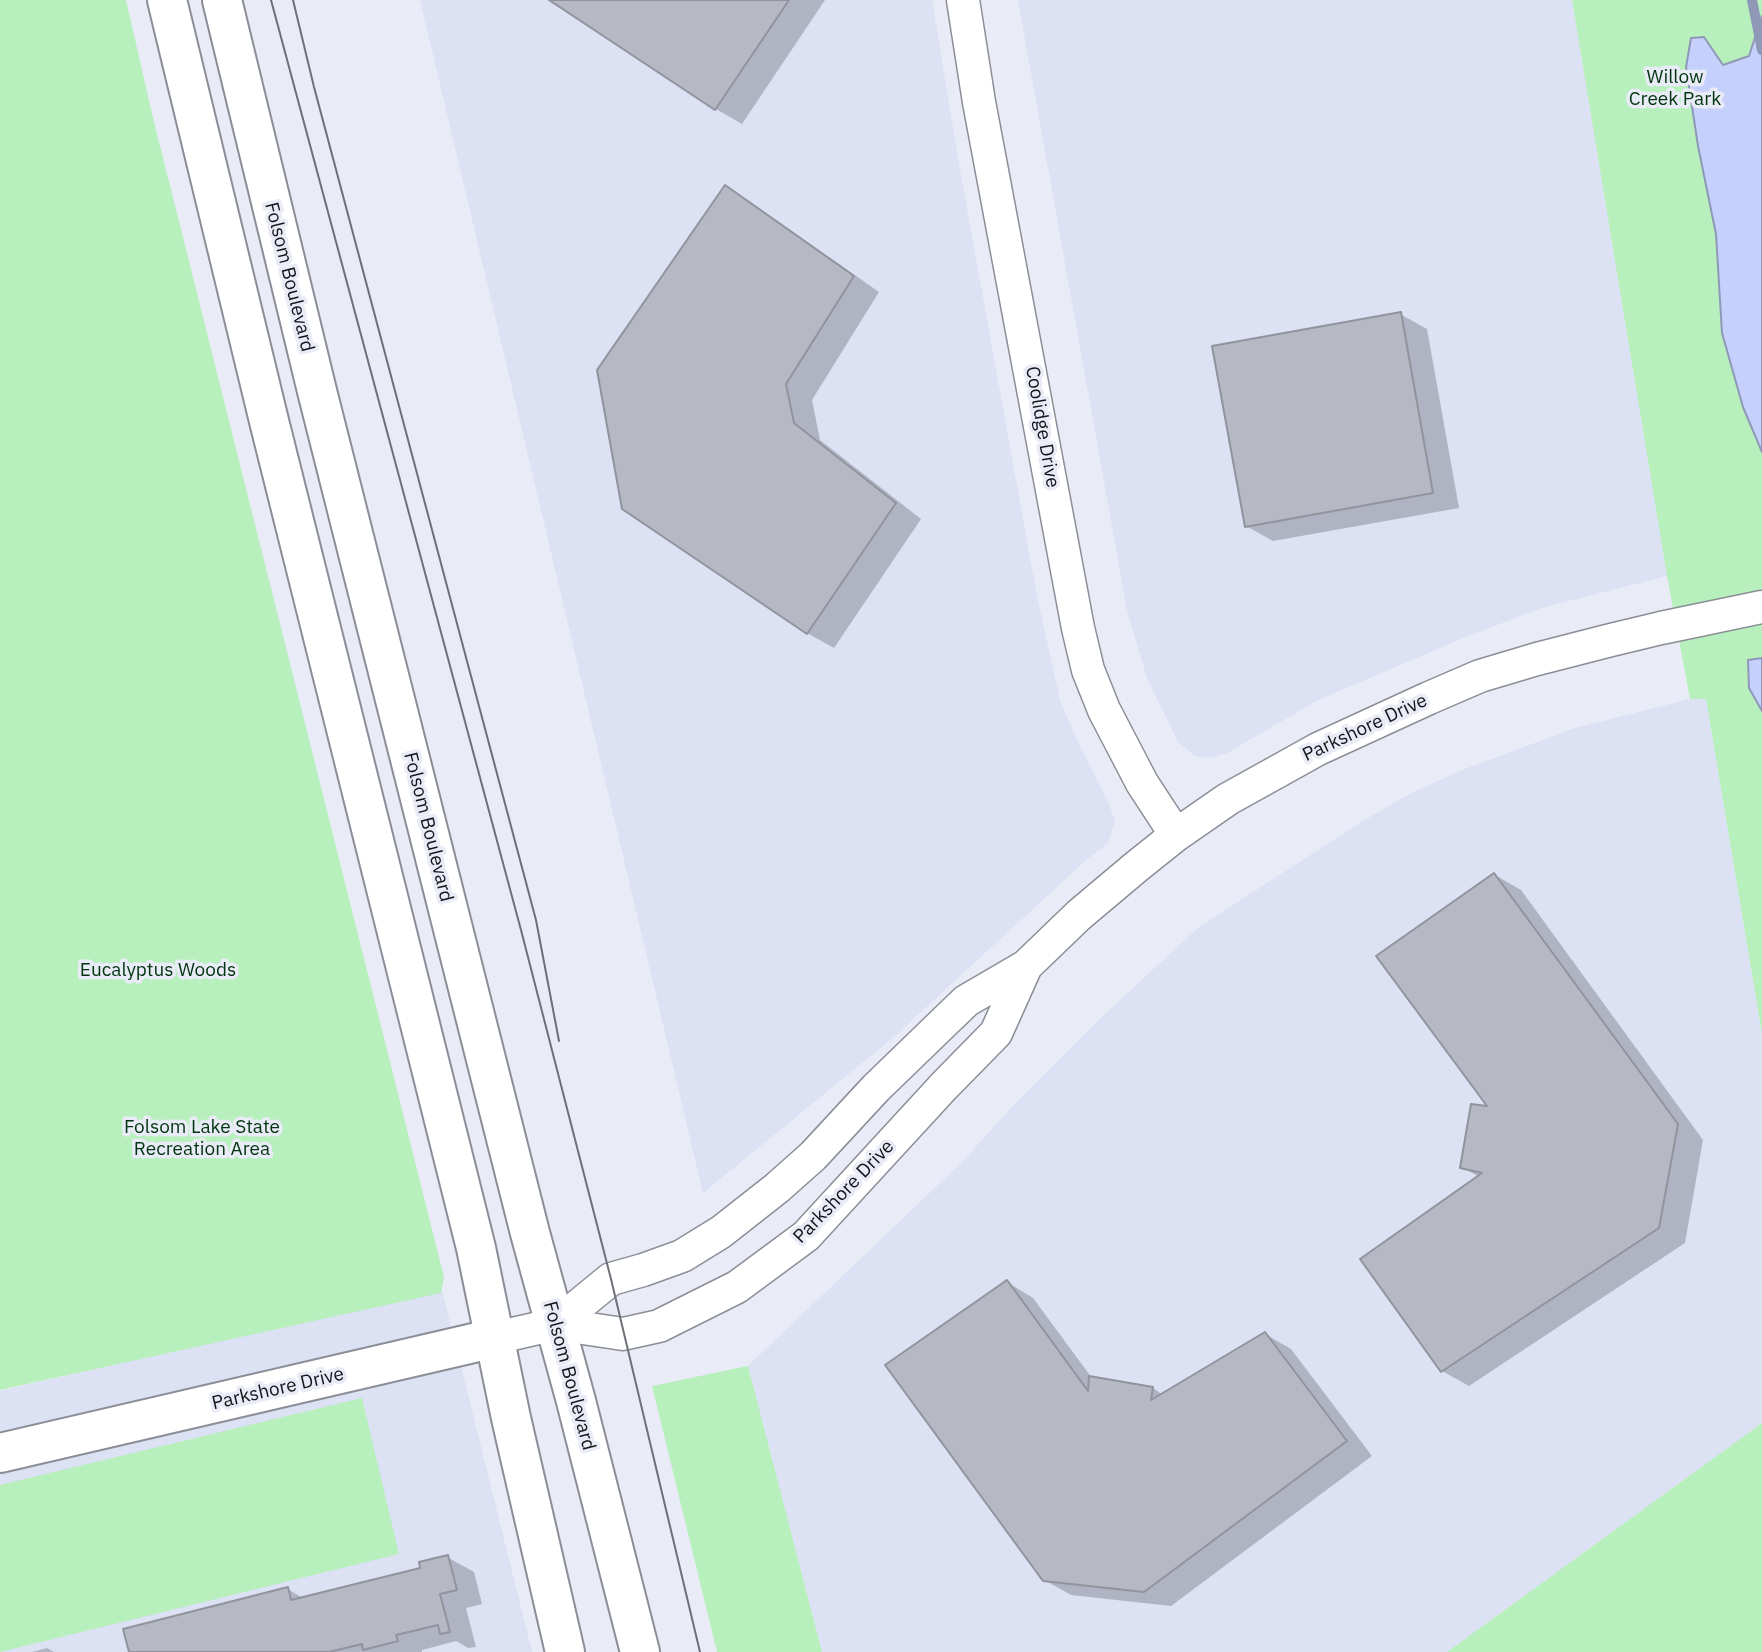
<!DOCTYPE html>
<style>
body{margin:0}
canvas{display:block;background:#e9ebf6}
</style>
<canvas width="1762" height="1652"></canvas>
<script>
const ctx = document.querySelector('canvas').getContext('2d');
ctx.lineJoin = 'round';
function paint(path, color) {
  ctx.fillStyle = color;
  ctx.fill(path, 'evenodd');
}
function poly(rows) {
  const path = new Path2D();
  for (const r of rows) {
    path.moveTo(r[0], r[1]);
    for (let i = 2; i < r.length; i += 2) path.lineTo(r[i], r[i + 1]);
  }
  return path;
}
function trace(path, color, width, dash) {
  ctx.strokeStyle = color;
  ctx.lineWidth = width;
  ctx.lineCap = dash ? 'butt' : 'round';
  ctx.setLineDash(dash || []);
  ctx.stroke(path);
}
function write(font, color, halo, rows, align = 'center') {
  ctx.font = font + ' "IBM Plex Sans",sans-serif';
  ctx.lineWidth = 7;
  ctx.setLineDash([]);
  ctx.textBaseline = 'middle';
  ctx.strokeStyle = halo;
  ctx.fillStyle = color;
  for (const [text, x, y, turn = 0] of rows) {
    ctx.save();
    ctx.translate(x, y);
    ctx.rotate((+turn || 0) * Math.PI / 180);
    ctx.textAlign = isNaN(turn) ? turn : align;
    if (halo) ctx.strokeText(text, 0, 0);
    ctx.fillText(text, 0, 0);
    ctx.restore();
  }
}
const built = poly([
 [420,0,932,0,962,181,1036,591,1060,700,1075,736,1109,804,1115,821,1108,843,1084,862,895,1036,703,1193],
 [1018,0,1572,0,1667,576,1541,608,1461,639,1318,700,1229,752,1212,758,1195,756,1178,742,1147,678,1127,610],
 [1690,699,1706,699,1762,1034,1762,1423,1447,1652,822,1652,748,1366,962,1162,1009,1110,1106,1013,1199,927,1363,821,1413,792,1465,769,1575,728],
 [442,1290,532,1652,0,1652,0,1391]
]);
const green = poly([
 [0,0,126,0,153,118,444,1277,441,1293,0,1390],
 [1572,0,1762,0,1762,1034,1706,699,1690,699,1667,576],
 [748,1366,822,1652,717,1652,652,1386],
 [362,1398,399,1554,0,1652,0,1485],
 [1762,1423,1762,1652,1447,1652]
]);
const water = poly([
 [1762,16,1762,452,1743,407,1722,333,1716,234,1698,146,1686,67,1691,38,1704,37,1723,65,1749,56,1762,16],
 [1762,658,1762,711,1749,688,1748,660,1762,658]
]);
const shadow = poly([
 [552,0,825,0,742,124,716,109],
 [726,188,752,203,879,292,812,400,820,440,921,519,834,648,807,633],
 [1400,314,1427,329,1459,508,1273,541,1246,526],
 [1495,875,1521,890,1703,1140,1685,1243,1469,1386,1442,1371,1479,1177,1462,1167,1490,1108],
 [1007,1282,1033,1298,1092,1378,1153,1388,1163,1395,1265,1334,1291,1349,1372,1456,1171,1606,1071,1595,1044,1580],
 [447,1557,474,1572,482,1604,466,1608,476,1647,468,1648,456,1641,422,1650,422,1652,131,1652,288,1589,304,1599,423,1569],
 [47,1648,54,1652,32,1652]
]);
const stream = poly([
 [1752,0,1762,50]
]);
const building = poly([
 [549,0,789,0,715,110,549,0],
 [725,185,854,276,786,384,794,423,896,503,807,634,622,509,597,370,725,185],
 [1401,312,1433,493,1245,527,1212,346,1401,312],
 [1494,873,1678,1124,1659,1228,1441,1372,1360,1259,1482,1173,1460,1168,1471,1104,1487,1106,1376,956,1494,873],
 [1007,1280,1088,1391,1089,1376,1153,1387,1151,1400,1265,1332,1347,1441,1144,1592,1043,1581,885,1365,1007,1280],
 [448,1555,457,1590,440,1594,450,1632,440,1634,438,1625,396,1635,398,1641,363,1650,362,1644,329,1652,129,1652,123,1629,288,1587,291,1600,420,1568,419,1562,448,1555]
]);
const minor = poly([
 [963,0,979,102,1078,628,1088,670,1104,710,1142,783,1176,835],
 [556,1324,611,1279,643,1270,682,1256,721,1232,777,1188,813,1156,876,1088,966,1001,1026,966,1079,915,1136,867,1176,835,1228,799,1318,749,1429,698,1480,676,1537,659,1611,640,1661,628,1762,607],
 [495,1338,556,1324,623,1334,659,1326,737,1287,806,1236,944,1086,996,1033,1026,966]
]);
const tertiary = poly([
 [0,1453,495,1338]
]);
const primary = poly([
 [167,0,269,421,476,1248,511,1418,565,1652],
 [222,0,317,391,530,1233,576,1401,640,1652]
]);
const tram = poly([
 [271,0,521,930,611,1279,700,1652],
 [293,0,314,87,536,920,559,1041]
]);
const parkNames = [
 ["Willow",1675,78],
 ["Creek Park",1675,100],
 ["Eucalyptus Woods",158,971],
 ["Folsom Lake State",202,1128],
 ["Recreation Area",202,1150]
];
const streetNames = [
 ["Folsom Boulevard",289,277,76],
 ["Coolidge Drive",1042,427,80],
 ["Parkshore Drive",1365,728,-25],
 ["Folsom Boulevard",428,827,76],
 ["Parkshore Drive",844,1192,-46],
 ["Folsom Boulevard",569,1376,75],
 ["Parkshore Drive",278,1389,-13]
];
paint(built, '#dce1f3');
paint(green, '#b7efbd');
paint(water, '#c5d0fc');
trace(water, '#9098b8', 2);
paint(shadow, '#0003');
trace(stream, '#9098b8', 10);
paint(building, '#b6b9c3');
trace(building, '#91939d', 2);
trace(minor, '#8b8e97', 35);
trace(tertiary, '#8b8e97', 42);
trace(primary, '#8b8e97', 42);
trace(minor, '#fff', 32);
trace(tertiary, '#fff', 38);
trace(primary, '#fff', 38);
trace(tram, '#6e7077', 2);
write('19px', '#023410', '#e9ebf6', parkNames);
write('19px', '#141519', '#e9ebf6', streetNames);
</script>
